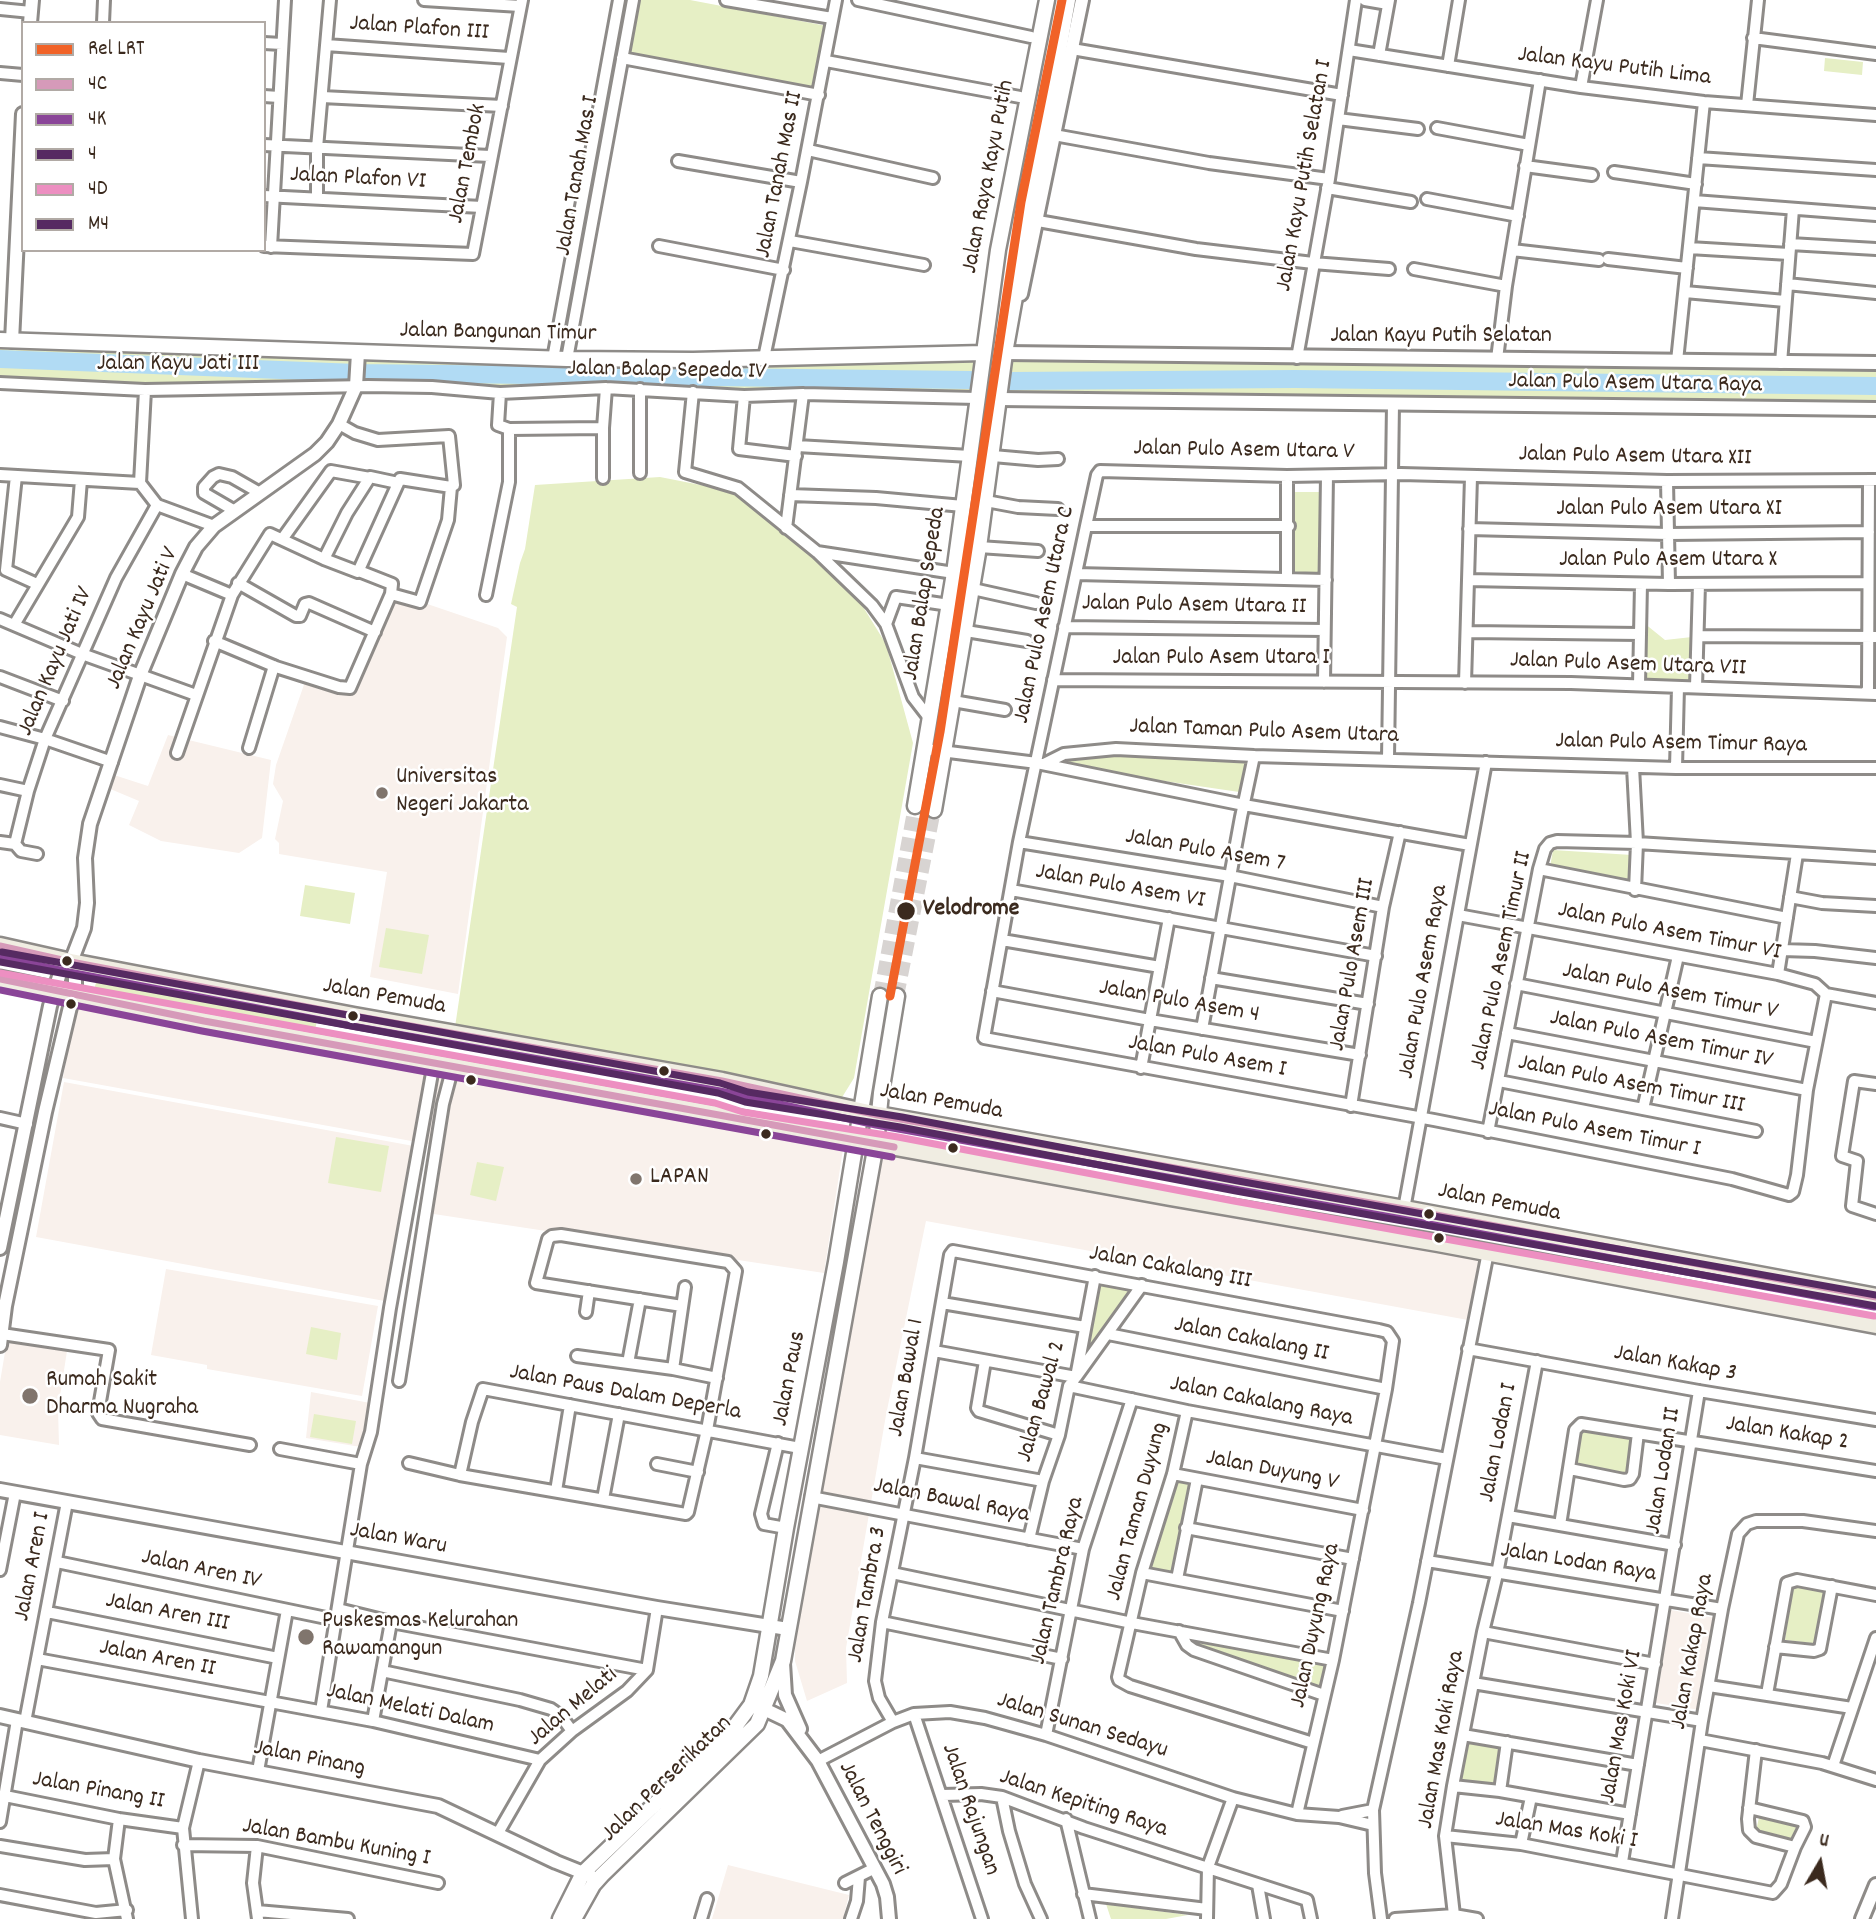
<!DOCTYPE html>
<style>
body{margin:0}
#map{position:relative;width:1876px;height:1919px;overflow:hidden;background:#fff;font-family:Dekko,sans-serif}
canvas{display:block}
.legend{position:absolute;left:21px;top:21px;width:245px;height:231px;box-sizing:border-box;background:#fff;border:2px solid #b1aaa5;margin:0;padding:9px 12px;list-style:none;font-size:21px;color:#3b2a1e}
.legend li{display:flex;align-items:center;gap:14px;height:35px}
.legend b{width:35px;border:2px solid #b1aaa5}
.north{position:absolute;left:1785px;top:1828px;width:70px;height:70px;-webkit-text-stroke:5px #fff;paint-order:stroke;rotate:10deg;font-size:19px;font-weight:700;line-height:28px;text-align:center;color:#3b2a1e}
.north::after{content:'';display:block;margin:auto;width:24px;height:32px;background:#3b2a1e;clip-path:polygon(50% 0,100% 100%,50% 72%,0 100%)}
</style>
<div id="map">
<canvas width="1876" height="1919"></canvas>
<ul class="legend">
<li><b style="height:9px;background:#f16227"></b>Rel LRT</li>
<li><b style="height:9px;background:#d69ab9"></b>4C</li>
<li><b style="height:9px;background:#8a4598"></b>4K</li>
<li><b style="height:9px;background:#562a62"></b>4</li>
<li><b style="height:9px;background:#ed8fc1"></b>4D</li>
<li><b style="height:9px;background:#562a62"></b>M4</li>
</ul>
<div class="north">U</div>
</div>
<script>
const ctx = document.querySelector('canvas').getContext('2d');
ctx.lineJoin = 'round';
function paint(path, color) {
  ctx.fillStyle = color;
  ctx.fill(path, 'evenodd');
}
function poly(rows) {
  const path = new Path2D();
  for (const r of rows) {
    path.moveTo(r[0], r[1]);
    for (let i = 2; i < r.length; i += 2) path.lineTo(r[i], r[i + 1]);
  }
  return path;
}
function trace(path, color, width, dash) {
  ctx.strokeStyle = color;
  ctx.lineWidth = width;
  ctx.lineCap = dash ? 'butt' : 'round';
  ctx.setLineDash(dash || []);
  ctx.stroke(path);
}
function write(font, color, halo, rows, align = 'center') {
  ctx.font = font + ' Dekko,sans-serif';
  ctx.lineWidth = 5;
  ctx.setLineDash([]);
  ctx.textBaseline = 'middle';
  ctx.strokeStyle = halo;
  ctx.fillStyle = color;
  for (const [text, x, y, turn = 0] of rows) {
    ctx.save();
    ctx.translate(x, y);
    ctx.rotate((+turn || 0) * Math.PI / 180);
    ctx.textAlign = isNaN(turn) ? turn : align;
    if (halo) ctx.strokeText(text, 0, 0);
    ctx.fillText(text, 0, 0);
    ctx.restore();
  }
}
const built = poly([
 [395,593,498,628,507,637,458,994,370,977,387,872,279,854,279,843,275,839,283,801,273,784,276,765,307,676,351,692],
 [168,735,271,760,262,838,239,853,161,841,129,825,139,801,108,788,114,775,148,786],
 [75,1007,843,1149,824,1273,427,1213,439,1146,63,1078],
 [64,1082,419,1147,390,1302,36,1237],
 [883,1148,1480,1258,1468,1320,926,1221,886,1415,846,1648,847,1683,807,1701,795,1661,795,1635],
 [166,1269,378,1306,362,1396,207,1369,207,1365,151,1355],
 [13,1342,67,1351,58,1409,59,1445,0,1435,0,1382,6,1346],
 [311,1392,381,1405,373,1449,306,1438],
 [1671,1610,1715,1618,1700,1710,1656,1703],
 [728,1865,849,1895,843,1919,712,1919]
]);
const green = poly([
 [637,0,690,0,827,26,815,89,627,53],
 [1825,58,1863,62,1862,75,1824,71],
 [0,339,358,353,983,353,977,398,693,392,500,393,432,387,145,390,0,383],
 [1005,353,1876,363,1876,408,1000,399],
 [660,477,731,491,813,543,857,597,886,644,913,743,854,1078,836,1107,454,1034,517,607,511,604,520,563,525,549,535,485],
 [1293,492,1321,492,1321,579,1295,578],
 [1644,623,1665,640,1692,637,1691,684,1643,683],
 [1254,751,1246,793,1048,764,1069,755],
 [1553,850,1632,855,1633,883,1550,867],
 [305,885,355,893,350,924,300,916],
 [386,928,429,935,422,974,379,967],
 [97,979,317,1020,315,1031,94,990],
 [336,1137,389,1146,381,1192,328,1183],
 [477,1162,504,1167,496,1201,470,1195],
 [1095,1284,1133,1291,1082,1366],
 [311,1327,341,1333,337,1360,306,1354],
 [314,1414,356,1421,352,1444,310,1437],
 [1579,1429,1633,1438,1628,1476,1573,1467],
 [1174,1480,1196,1484,1177,1577,1148,1571],
 [1792,1587,1826,1591,1819,1644,1785,1640],
 [1185,1636,1333,1663,1328,1688,1186,1646],
 [1465,1738,1504,1744,1498,1789,1456,1783],
 [1760,1813,1801,1823,1794,1840,1756,1831],
 [1106,1904,1188,1915,1166,1919,1111,1919]
]);
const river = poly([
 [0,359,357,373,971,380],
 [1010,381,1295,379,1876,386]
]);
const secondaryTunnel = poly([
 [880,996,915,806],
 [897,996,934,810]
]);
const minor = poly([
 [424,0,520,6],
 [726,0,832,18],
 [858,0,1031,37],
 [1365,0,1388,4],
 [0,9,31,12],
 [103,23,104,0],
 [1753,38,1876,54],
 [264,43,282,44],
 [326,45,509,58],
 [1072,49,1342,95],
 [1349,50,1581,87,1704,102,1876,115],
 [1379,55,1389,0],
 [622,58,819,95],
 [826,61,1020,97],
 [1448,66,1459,0],
 [0,73,23,75],
 [1581,87,1597,0],
 [264,96,279,97],
 [322,97,502,106],
 [1747,105,1758,0],
 [1338,119,1418,129],
 [1437,128,1529,145],
 [1054,135,1209,163,1329,179],
 [264,145,490,156],
 [808,150,933,178],
 [1698,158,1876,170],
 [678,161,801,182],
 [1525,166,1592,175],
 [1614,172,1696,184],
 [1327,188,1411,202],
 [264,196,482,207],
 [317,198,317,148,330,0],
 [1427,199,1518,216],
 [1694,201,1876,215],
 [1038,221,1196,249,1313,263,1389,269],
 [790,241,924,265],
 [1790,244,1876,249],
 [264,246,473,254,522,0],
 [659,246,784,270],
 [271,247,285,0],
 [1689,248,1789,254],
 [1512,250,1599,260],
 [1608,259,1687,268],
 [1414,269,1506,286],
 [1787,284,1876,293],
 [1685,292,1785,301],
 [764,358,801,182,836,0],
 [1297,358,1329,179,1356,0],
 [553,359,619,0],
 [567,359,633,0],
 [1497,359,1506,286,1540,80],
 [1677,361,1704,102],
 [1781,363,1793,209],
 [0,383,145,390,368,386,432,387,500,393,606,388,744,396,803,394,977,398],
 [640,389,640,473],
 [693,392,685,472,738,488,817,552,872,605,886,624,913,697,930,719],
 [744,396,739,449,796,456],
 [509,429,603,428],
 [797,446,970,456],
 [993,456,1038,460,1058,459],
 [0,475,140,483,145,390],
 [16,476,6,570,37,584],
 [603,478,603,428,606,388],
 [1667,481,1669,584],
 [140,483,157,505,214,526],
 [790,495,876,498,963,506],
 [986,501,1018,507,1058,509],
 [235,511,204,493,204,487,213,477,219,474,232,477,260,493],
 [1086,526,1289,526],
 [786,528,803,394],
 [1469,529,1668,534,1869,532],
 [283,538,331,471,370,478],
 [979,547,1038,551],
 [817,552,954,573],
 [324,559,347,513,370,477,398,483],
 [359,571,392,584,391,594,420,602,448,520,451,487],
 [182,574,232,595,270,534,324,559,358,572,400,479,451,487,454,485,449,436,378,440,355,433,339,424],
 [1076,574,1326,580],
 [1287,579,1287,476],
 [1468,580,1669,584,1867,583],
 [238,583,296,616,300,616,305,604,309,603,375,632],
 [973,589,1036,603],
 [486,595,509,482,509,429,498,425,500,393],
 [0,619,82,654,196,695],
 [886,624,896,597,949,605],
 [14,625,78,517,81,480],
 [1064,627,1324,630],
 [966,631,1027,641],
 [1468,632,1640,634],
 [1698,636,1876,637],
 [214,641,276,667,339,687,350,688,391,594],
 [0,677,63,701],
 [1053,680,1571,683,1876,694],
 [1324,682,1327,476],
 [1465,683,1471,477],
 [1639,685,1641,584],
 [1696,687,1699,584],
 [1866,693,1868,688,1869,480],
 [953,701,1005,710],
 [0,727,45,739,112,762],
 [249,748,274,666],
 [925,749,1037,763,1244,805,1470,845],
 [177,753,232,595],
 [1388,759,1393,404],
 [1044,764,1064,754,1116,749,1254,756,1676,768,1876,768],
 [1633,767,1637,843,1635,890],
 [1676,768,1678,687],
 [0,785,28,791],
 [0,842,15,844],
 [1019,842,1230,876,1383,907],
 [15,844,28,791,45,739,116,578,157,505],
 [15,844,21,851,37,854],
 [1539,869,1787,918],
 [1011,890,1376,956],
 [1790,897,1822,903,1876,906],
 [1458,915,1778,974,1815,984,1826,994],
 [1002,940,1160,967],
 [1782,950,1815,951,1876,958],
 [1778,974,1797,854],
 [1211,978,1368,1004],
 [1516,984,1816,1042],
 [992,991,1150,1020,1360,1055],
 [1826,994,1807,1090,1797,1175,1793,1192,1789,1195,1732,1179,1434,1120,984,1038,1019,842,1086,526,1097,475,1100,471,1287,476,1401,474,1667,481,1876,480],
 [1826,994,1876,1003],
 [1202,1029,1241,817,1254,756],
 [1507,1033,1807,1090],
 [1141,1068,1169,918],
 [1499,1081,1756,1131],
 [1876,1084,1854,1081,1842,1156,1857,1161,1852,1206,1876,1214],
 [1351,1106,1383,907,1400,832],
 [1643,1109,1678,956],
 [0,1118,27,1124],
 [1488,1132,1539,869,1545,849,1550,843,1557,841,1637,843,1876,858],
 [1404,1209,1486,762],
 [942,1303,1085,1327],
 [586,1312,589,1291],
 [2,1334,109,1350,98,1413,102,1419,250,1445],
 [1108,1334,1386,1389],
 [1468,1349,1699,1391,1876,1420],
 [934,1351,1076,1377,1142,1285],
 [577,1356,673,1369,717,1378],
 [985,1361,977,1408,979,1411,1059,1435],
 [628,1363,640,1299],
 [673,1369,685,1287],
 [399,1381,443,1104,453,1066],
 [1069,1386,1187,1411,1447,1459],
 [1187,1411,1173,1474,1142,1573,1118,1677,1119,1680,1130,1686,1313,1743],
 [778,1443,761,1514,764,1524,786,1528],
 [280,1449,361,1464],
 [915,1458,1043,1481],
 [409,1463,460,1475,686,1514,688,1512,707,1430,736,1271,728,1262,561,1235,552,1236,548,1239,536,1283,682,1306],
 [657,1464,698,1472],
 [1570,1469,1624,1480,1630,1479,1633,1474,1638,1433],
 [1173,1474,1363,1510],
 [460,1475,472,1422,483,1389,800,1448],
 [556,1491,570,1405],
 [811,1497,1083,1549],
 [603,1499,619,1414],
 [1508,1516,1675,1545],
 [1560,1525,1575,1430,1581,1424,1876,1471],
 [1186,1528,1353,1559],
 [1029,1539,1043,1481,1059,1435,1069,1386,1076,1377,1095,1276],
 [1427,1561,1722,1609],
 [57,1562,336,1620],
 [0,1570,15,1493],
 [892,1573,1132,1623,1333,1660],
 [1142,1573,1343,1611],
 [1177,1579,1197,1479],
 [338,1609,391,1622,647,1670],
 [47,1612,278,1658],
 [882,1622,1062,1659],
 [1179,1631,1187,1645,1194,1650,1324,1695],
 [1483,1632,1655,1664],
 [1775,1647,1814,1651,1820,1649,1832,1586],
 [37,1659,373,1721,540,1760],
 [382,1671,520,1700,551,1709,561,1716,572,1731],
 [1473,1683,1702,1721],
 [1709,1686,1852,1708],
 [1767,1694,1787,1583,1797,1580,1876,1595],
 [321,1711,361,1464,371,1432,390,1308,434,1062],
 [914,1714,982,1919],
 [373,1721,391,1622],
 [25,1722,67,1502],
 [893,1722,879,1698,875,1681,882,1622,915,1458,950,1255,953,1251,1379,1330,1387,1332,1393,1341,1386,1389,1333,1660,1297,1814],
 [1046,1735,1083,1549,1132,1399],
 [1463,1735,1638,1765],
 [1700,1740,1822,1763,1876,1780],
 [818,1761,893,1722,914,1714,950,1712,985,1718,1046,1735,1233,1798,1297,1814,1339,1817,1373,1825],
 [1833,1766,1876,1638],
 [258,1771,287,1610],
 [1453,1786,1500,1791,1630,1814],
 [1500,1791,1507,1742],
 [943,1795,981,1794,1002,1797,1084,1828,1307,1900,1311,1919],
 [5,1796,119,1819,183,1828],
 [1002,1797,1009,1831,1025,1884,1041,1919],
 [1749,1808,1803,1821,1805,1827,1795,1847],
 [1342,1816,1373,1810],
 [119,1819,114,1859,127,1919],
 [1066,1819,1090,1919],
 [0,1822,17,1720],
 [498,1833,540,1760,572,1731,627,1691,647,1670,657,1608],
 [1445,1836,1521,1844,1773,1893,1781,1884,1795,1847,1756,1837,1749,1830,1748,1819,1756,1750],
 [1521,1844,1531,1797],
 [183,1845,257,1846,438,1883],
 [0,1846,85,1860,114,1859],
 [257,1846,253,1883,258,1919],
 [1622,1862,1699,1391],
 [845,1883,875,1868],
 [1258,1885,1264,1919],
 [1083,1894,1207,1909],
 [0,1895,96,1913,127,1910],
 [257,1911,348,1919],
 [1454,1915,1445,1836,1453,1786,1483,1632,1497,1574,1537,1361],
 [192,1919,183,1828,199,1761],
 [701,1919,707,1899],
 [851,1919,857,1901,859,1877],
 [1207,1919,1208,1867,1233,1798],
 [1381,1919,1375,1873,1373,1810,1419,1603,1488,1252],
 [1395,1919,1454,1915,1477,1919],
 [1672,1919,1702,1721,1722,1609,1738,1534,1747,1524,1756,1521,1803,1521,1876,1531]
]);
const tertiary = poly([
 [30,23,32,0],
 [1021,294,1082,0],
 [12,341,23,114],
 [1005,353,1876,363],
 [999,399,1876,409],
 [0,1248,50,1006,60,973,71,962,84,928,87,903,85,858,90,824,141,673,182,574,196,547,214,526,315,454,327,442,339,424,356,386,358,353],
 [0,1345,5,1306,45,1112,75,986,75,976,71,962],
 [0,1490,657,1608,788,1629],
 [783,1663,785,1695,800,1729],
 [764,1709,787,1720,818,1761,883,1884,887,1897,889,1919],
 [0,1716,199,1761,438,1806,556,1862,591,1876],
 [1862,1919,1876,1885]
]);
const secondary = poly([
 [0,340,567,359,693,360,983,353],
 [915,806,954,573,998,250,1047,0],
 [934,810,979,547,1005,353,1068,0],
 [560,1919,583,1873,734,1728,751,1705,761,1676,786,1528,836,1262,880,996],
 [574,1919,593,1885,602,1875,757,1724,783,1661,876,1144,881,1093,897,996]
]);
const primary = poly([
 [0,946,71,962,354,1016,722,1081,878,1115,1404,1209,1876,1297],
 [0,979,204,1021,1170,1197,1438,1243,1876,1325]
]);
const bus1 = poly([
 [0,946,71,962,354,1016,722,1081,878,1115,1404,1209,1876,1297],
 [0,979,204,1021,894,1147]
]);
const bus2 = poly([
 [0,957,69,972,352,1026,720,1091,876,1125,1402,1219,1874,1307],
 [0,990,202,1031,892,1157]
]);
const bus3 = poly([
 [0,962,718,1093,745,1102,900,1127,1236,1191,1876,1306]
]);
const bus4 = poly([
 [0,973,715,1103,743,1112,898,1137,1234,1201,1874,1316]
]);
const bus5 = poly([
 [2,952,720,1083,748,1092,902,1117,1238,1181,1876,1295]
]);
const rail1 = poly([
 [890,996,940,732,1021,202,1062,0]
]);
const markers = [
 [382,793,7,"#80756d"],
 [906,911,10,"#3b2a1e"],
 [67,961,6,"#3b2a1e"],
 [71,1004,6,"#3b2a1e"],
 [353,1016,6,"#3b2a1e"],
 [664,1071,6,"#3b2a1e"],
 [471,1080,6,"#3b2a1e"],
 [766,1134,6,"#3b2a1e"],
 [953,1148,6,"#3b2a1e"],
 [636,1179,7,"#80756d"],
 [1429,1214,6,"#3b2a1e"],
 [1439,1238,6,"#3b2a1e"],
 [30,1396,9,"#80756d"],
 [306,1637,9,"#80756d"]
];
const streetNames = [
 ["Jalan Plafon III",419,30,4],
 ["Jalan Kayu Putih Lima",1614,68,7],
 ["Jalan Tembok",469,164,-79],
 ["Jalan Tanah Mas II",781,175,-79],
 ["Jalan Tanah Mas I",579,176,-80],
 ["Jalan Kayu Putih Selatan I",1306,176,-80],
 ["Jalan Raya Kayu Putih",990,177,-79],
 ["Jalan Plafon VI",358,180,3],
 ["Jalan Bangunan Timur",498,334,1],
 ["Jalan Kayu Putih Selatan",1441,338],
 ["Jalan Kayu Jati III",178,366],
 ["Jalan Balap Sepeda IV",667,372,1],
 ["Jalan Pulo Asem Utara Raya",1635,385,1],
 ["Jalan Pulo Asem Utara V",1244,452,1],
 ["Jalan Pulo Asem Utara XII",1635,458,1],
 ["Jalan Pulo Asem Utara XI",1669,511],
 ["Jalan Pulo Asem Utara X",1668,562],
 ["Jalan Balap Sepeda",926,594,-81],
 ["Jalan Pulo Asem Utara II",1194,607,1],
 ["Jalan Pulo Asem Utara C",1046,615,-78],
 ["Jalan Kayu Jati V",144,619,-67],
 ["Jalan Pulo Asem Utara I",1221,660],
 ["Jalan Kayu Jati IV",57,662,-67],
 ["Jalan Pulo Asem Utara VII",1628,666,2],
 ["Jalan Taman Pulo Asem Utara",1264,733,2],
 ["Jalan Pulo Asem Timur Raya",1681,745,1],
 ["Jalan Pulo Asem 7",1205,852,10],
 ["Jalan Pulo Asem VI",1120,888,10],
 ["Jalan Pulo Asem Timur VI",1669,933,11],
 ["Jalan Pulo Asem Timur II",1503,961,-78],
 ["Jalan Pulo Asem III",1354,965,-80],
 ["Jalan Pulo Asem Raya",1425,982,-80],
 ["Jalan Pulo Asem Timur V",1670,993,11],
 ["Jalan Pemuda",384,998,10],
 ["Jalan Pulo Asem 4",1179,1003,10],
 ["Jalan Pulo Asem Timur IV",1661,1041,11],
 ["Jalan Pulo Asem I",1207,1058,10],
 ["Jalan Pulo Asem Timur III",1631,1086,11],
 ["Jalan Pemuda",941,1103,10],
 ["Jalan Pulo Asem Timur I",1594,1131,11],
 ["Jalan Pemuda",1499,1204,11],
 ["Jalan Cakalang III",1170,1269,10],
 ["Jalan Cakalang II",1251,1341,11],
 ["Jalan Kakap 3",1675,1365,10],
 ["Jalan Bawal 1",908,1378,-80],
 ["Jalan Paus",791,1379,-79],
 ["Jalan Paus Dalam Deperla",625,1394,10],
 ["Jalan Bawal 2",1043,1402,-74],
 ["Jalan Cakalang Raya",1261,1403,11],
 ["Jalan Kakap 2",1787,1435,9],
 ["Jalan Lodan I",1500,1443,-79],
 ["Jalan Lodan II",1665,1471,-81],
 ["Jalan Duyung V",1272,1472,11],
 ["Jalan Bawal Raya",951,1502,11],
 ["Jalan Taman Duyung",1139,1512,-75],
 ["Jalan Waru",398,1540,10],
 ["Jalan Lodan Raya",1578,1564,9],
 ["Jalan Aren I",34,1567,-79],
 ["Jalan Aren IV",201,1571,12],
 ["Jalan Tambra Raya",1059,1581,-77],
 ["Jalan Tambra 3",869,1595,-80],
 ["Jalan Aren III",167,1614,11],
 ["Jalan Duyung Raya",1317,1626,-78],
 ["Jalan Kakap Raya",1694,1652,-80],
 ["Jalan Aren II",157,1660,11],
 ["Jalan Melati",574,1708,-40],
 ["Jalan Melati Dalam",410,1710,12],
 ["Jalan Sunan Sedayu",1082,1727,17],
 ["Jalan Mas Koki VI",1623,1727,-80],
 ["Jalan Mas Koki Raya",1443,1740,-80],
 ["Jalan Pinang",309,1760,11],
 ["Jalan Perserikatan",668,1780,-44],
 ["Jalan Pinang II",98,1792,10],
 ["Jalan Kepiting Raya",1083,1805,18],
 ["Jalan Rajungan",969,1810,71],
 ["Jalan Tenggiri",871,1819,63],
 ["Jalan Mas Koki I",1566,1832,9],
 ["Jalan Bambu Kuning I",336,1844,10]
];
const poiNames = [
 ["Universitas",396,779],
 ["Negeri Jakarta",396,807],
 ["LAPAN",650,1179],
 ["Rumah Sakit",46,1382],
 ["Dharma Nugraha",46,1410],
 ["Puskesmas Kelurahan",322,1623],
 ["Rawamangun",322,1651]
];
const stopNames = [
 ["Velodrome",923,911]
];
paint(built, '#f9f1ec');
paint(green, '#e6efc5');
trace(river, '#b1dbf4', 18);
trace(secondaryTunnel, '#d8d4d2', 14, [14, 7]);
trace(minor, '#8e8b88', 16);
trace(tertiary, '#8e8b88', 18);
trace(secondary, '#8e8b88', 19);
trace(primary, '#8e8b88', 21);
trace(minor, '#fff', 10);
trace(tertiary, '#fff', 12);
trace(secondary, '#fff', 14);
trace(primary, '#f0ede2', 16);
trace(bus1, '#d69ab9', 7);
trace(bus2, '#8a4598', 7);
trace(bus3, '#562a62', 7);
trace(bus4, '#ed8fc1', 7);
trace(bus5, '#562a62', 7);
trace(rail1, '#f16227', 9);
for (const [x, y, r, color] of markers) {
  const dot = new Path2D();
  dot.arc(x, y, r, 0, 2 * Math.PI);
  ctx.fillStyle = color;
  ctx.fill(dot);
  trace(dot, '#fff', 2.5);
}
write('24px', '#3b2a1e', '#fff', streetNames);
write('24px', '#3b2a1e', '#fff', poiNames, 'left');
write('bold 24px', '#3b2a1e', '#fff', stopNames, 'left');
</script>
